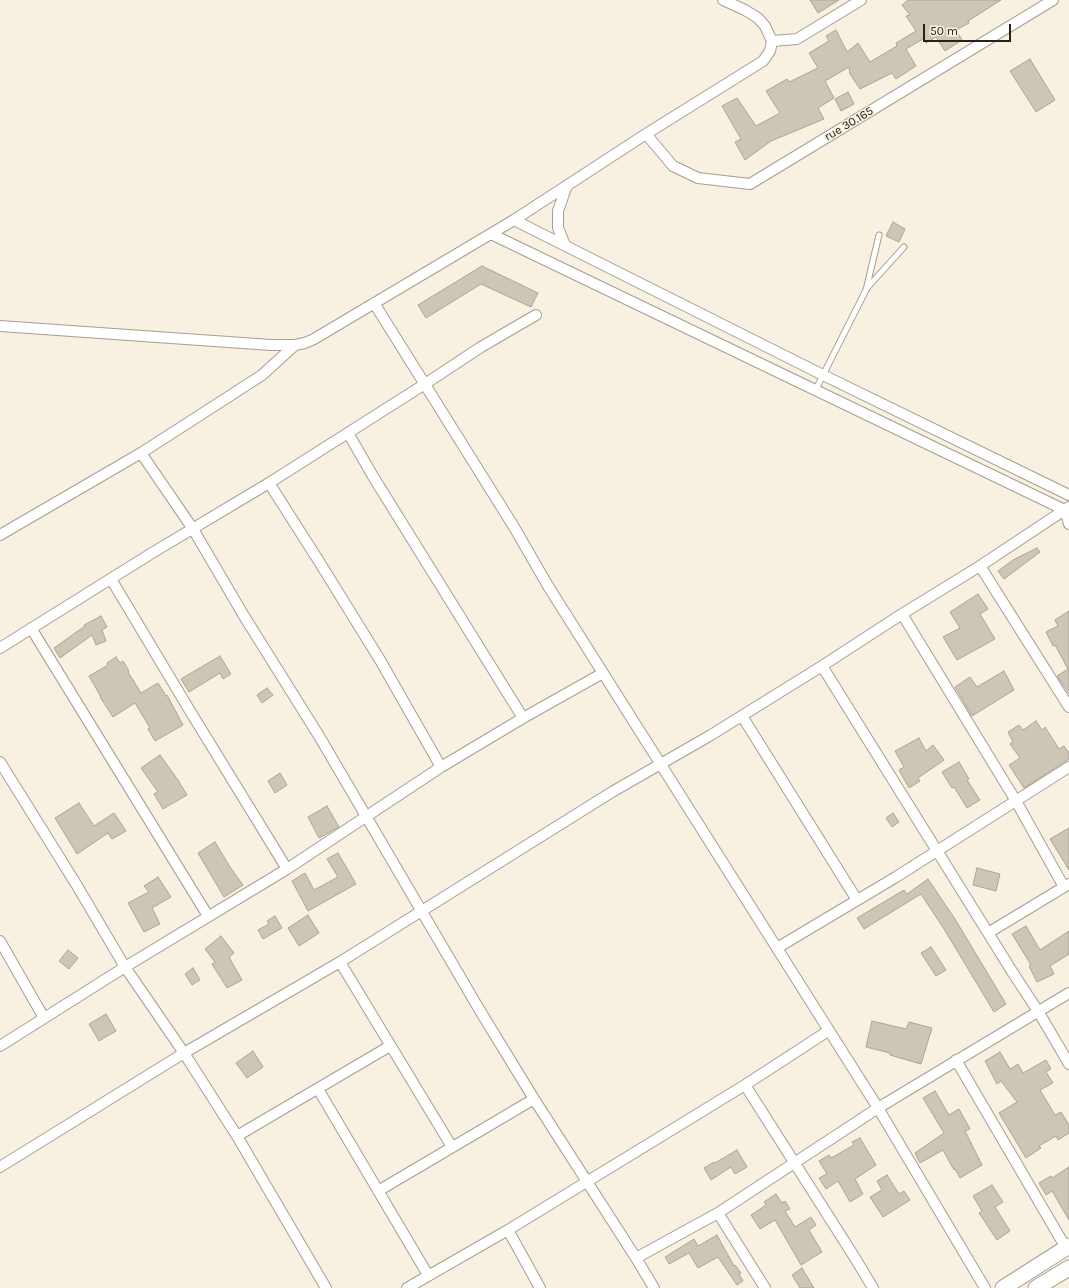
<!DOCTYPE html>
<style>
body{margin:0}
#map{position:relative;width:1069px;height:1288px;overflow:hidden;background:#f8f0e0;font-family:Karla,sans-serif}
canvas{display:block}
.scale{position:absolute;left:923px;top:24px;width:88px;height:18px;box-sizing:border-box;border:2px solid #25211c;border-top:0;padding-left:5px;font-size:12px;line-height:14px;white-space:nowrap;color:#25211c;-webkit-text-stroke:3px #f8f0e0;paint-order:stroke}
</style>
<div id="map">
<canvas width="1069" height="1288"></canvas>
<div class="scale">50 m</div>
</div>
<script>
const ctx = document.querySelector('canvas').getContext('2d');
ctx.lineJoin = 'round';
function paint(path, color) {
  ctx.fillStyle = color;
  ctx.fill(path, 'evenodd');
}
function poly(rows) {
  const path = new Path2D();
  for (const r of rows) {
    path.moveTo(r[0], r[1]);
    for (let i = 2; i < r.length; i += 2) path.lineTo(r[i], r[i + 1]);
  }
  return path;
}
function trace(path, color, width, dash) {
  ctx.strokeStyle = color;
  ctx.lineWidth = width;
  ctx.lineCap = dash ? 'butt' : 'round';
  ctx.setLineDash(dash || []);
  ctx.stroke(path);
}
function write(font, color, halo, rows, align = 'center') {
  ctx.font = font + ' Karla,sans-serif';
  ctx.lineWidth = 3;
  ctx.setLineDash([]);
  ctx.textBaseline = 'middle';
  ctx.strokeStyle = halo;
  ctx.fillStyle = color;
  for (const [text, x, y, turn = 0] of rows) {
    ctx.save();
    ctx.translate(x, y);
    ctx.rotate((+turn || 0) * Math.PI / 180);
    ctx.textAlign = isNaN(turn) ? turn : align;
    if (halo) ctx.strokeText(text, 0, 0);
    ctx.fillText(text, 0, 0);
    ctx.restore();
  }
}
const building = poly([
 [810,0,839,0,818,13,810,0],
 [908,0,1001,0,968,21,969,23,956,30,962,40,945,51,936,37,926,43,923,39,906,49,916,66,896,79,892,73,860,89,850,74,849,67,825,81,834,98,818,108,824,119,771,141,745,160,735,142,741,139,722,106,737,98,756,126,780,113,766,91,787,79,789,82,818,68,809,53,829,41,826,36,836,30,847,52,858,43,870,62,897,46,896,43,916,31,906,16,910,15,902,5,908,0],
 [1030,59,1055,100,1036,112,1010,71,1030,59],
 [848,92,854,104,841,111,835,99,848,92],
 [893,222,905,229,899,242,886,236,893,222],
 [482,266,538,293,531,307,481,284,426,318,418,305,482,266],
 [1037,548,1040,552,1004,579,998,571,1013,560,1037,548],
 [978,594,988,609,980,614,995,639,957,660,943,637,960,628,950,612,978,594],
 [1069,611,1069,693,1057,676,1068,669,1055,645,1053,646,1046,632,1058,626,1055,620,1069,611],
 [101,616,107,627,102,630,106,641,96,645,92,635,60,658,54,648,85,626,84,625,101,616],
 [220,656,231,674,223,679,220,673,189,692,181,679,220,656],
 [116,657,120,663,123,661,129,671,128,672,141,693,158,683,166,696,167,695,183,725,155,741,148,729,150,728,135,703,113,717,100,697,101,697,89,676,108,665,107,663,116,657],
 [1004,671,1014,690,972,716,955,687,970,677,977,687,1004,671],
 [267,688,273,695,262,703,257,695,267,688],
 [1036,721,1042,730,1045,727,1059,749,1064,746,1069,753,1069,759,1024,788,1009,765,1020,758,1010,744,1013,742,1008,732,1019,725,1023,730,1036,721],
 [919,738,926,751,933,745,944,760,918,778,920,781,909,788,899,770,904,767,895,751,919,738],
 [160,755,178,780,187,795,163,809,154,794,158,792,141,768,160,755],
 [959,762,969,779,967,780,980,800,967,808,954,787,952,788,942,772,959,762],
 [280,773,287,785,275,793,268,781,280,773],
 [79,803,94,826,114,813,126,831,112,839,108,833,77,854,55,818,79,803],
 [327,806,339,827,319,838,308,817,327,806],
 [893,813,899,822,892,827,886,818,893,813],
 [1069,828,1069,870,1050,839,1069,828],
 [215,842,230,867,243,885,224,897,198,853,215,842],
 [338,853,356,884,308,911,292,881,305,873,314,890,338,877,327,859,338,853],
 [977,868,1000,874,996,891,973,885,977,868],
 [158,877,171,897,152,908,160,924,144,932,128,903,149,892,144,886,158,877],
 [928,879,955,919,1006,1004,994,1012,944,929,921,894,864,929,857,918,904,890,907,894,928,879],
 [308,915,319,933,299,946,288,928,308,915],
 [275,916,282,928,263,939,258,930,269,924,267,921,275,916],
 [1026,926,1040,950,1069,931,1069,954,1050,966,1054,974,1037,982,1029,966,1031,965,1012,934,1026,926],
 [221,936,234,953,229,957,242,980,227,988,212,964,215,962,205,949,221,936],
 [931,947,946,970,936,976,921,953,931,947],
 [68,950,78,958,69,969,59,961,68,950],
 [193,968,200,980,192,985,185,974,193,968],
 [106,1014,116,1031,99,1041,89,1024,106,1014],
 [872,1021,906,1029,909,1022,932,1028,921,1064,890,1055,890,1053,866,1047,872,1021],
 [253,1051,263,1067,247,1078,236,1063,253,1051],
 [1000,1052,1010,1069,1018,1064,1023,1073,1046,1060,1051,1069,1046,1072,1053,1083,1040,1090,1055,1115,1061,1112,1069,1125,1069,1133,1058,1140,1056,1136,1039,1146,1041,1148,1026,1158,999,1113,1017,1102,1001,1081,997,1084,985,1061,1000,1052],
 [935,1091,949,1115,959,1109,970,1129,965,1131,982,1165,960,1178,955,1169,954,1170,943,1150,920,1163,915,1153,944,1133,923,1098,935,1091],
 [860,1138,876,1165,855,1179,863,1194,850,1202,838,1181,826,1189,819,1178,827,1174,819,1161,829,1155,831,1158,854,1145,852,1142,860,1138],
 [737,1150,747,1167,735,1174,731,1167,711,1180,704,1168,714,1162,715,1163,737,1150],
 [1069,1167,1069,1220,1052,1191,1046,1195,1039,1183,1051,1176,1052,1178,1069,1167],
 [887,1175,899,1194,904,1191,910,1200,883,1217,870,1197,882,1190,877,1181,887,1175],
 [992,1185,1003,1202,995,1207,1010,1231,997,1240,979,1213,982,1211,973,1196,992,1185],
 [776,1194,782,1203,785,1201,790,1209,785,1211,795,1227,811,1217,816,1225,809,1230,822,1252,801,1265,775,1220,760,1229,751,1215,766,1205,764,1202,776,1194],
 [717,1235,734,1266,735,1265,741,1273,739,1274,743,1281,737,1285,718,1257,698,1268,689,1253,669,1264,665,1257,694,1239,698,1246,717,1235],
 [802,1268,814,1288,800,1288,792,1275,802,1268]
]);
const service = poly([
 [866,289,904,247],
 [815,391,866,290,879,235]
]);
const minor = poly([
 [772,41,797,39,861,0],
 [646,134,673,166,698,178,750,184,1053,0],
 [514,220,823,375,1069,495],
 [491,234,1069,512],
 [565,245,558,228,558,211,567,185],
 [374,303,514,527,548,586,878,1108,985,1288],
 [0,326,271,345,295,345,305,343,314,339,514,220,646,134,763,61,770,51,772,41,765,26,758,18,745,10,723,0],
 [348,433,374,478,523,718],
 [141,453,193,529,244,616,319,736,479,1009,534,1099,636,1258,654,1288],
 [269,483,320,563,380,660,441,767],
 [1065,510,1069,524],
 [0,535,141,453,194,419,262,375,295,345],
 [980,566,1069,707],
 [111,579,190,711,287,869],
 [902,614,1016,801,1064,887],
 [31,628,208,916],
 [0,648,152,553,269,483,425,384,481,347,536,315],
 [822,666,1013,973,1038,1011,1069,1064],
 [742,716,857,900],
 [0,762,76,884,125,967,184,1053,237,1136,326,1288],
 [988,933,1069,884],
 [0,941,44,1018],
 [777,948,896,877,1069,767],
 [340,962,452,1147],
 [0,1046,125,967,287,869,441,767,523,718,603,673],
 [956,1060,1066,1248],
 [745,1085,855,1258,873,1288],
 [318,1089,428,1275],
 [237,1136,390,1046],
 [0,1167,184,1053,340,962,612,792,711,735,822,666,902,614,980,566,1069,507],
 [378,1191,534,1099],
 [718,1213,765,1288],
 [508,1230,540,1288],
 [636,1258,718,1213,878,1108,1069,993],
 [407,1288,508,1230,745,1085,828,1031]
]);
const secondary = poly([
 [1003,1288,1069,1246],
 [1036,1288,1069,1268]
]);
const streetNames = [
 ["rue 30.165",849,124,-31]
];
paint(building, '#cdc5b6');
trace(building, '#aca496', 1);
trace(service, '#a69e8f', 7);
trace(minor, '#a69e8f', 12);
trace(secondary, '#a69e8f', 17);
trace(service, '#fff', 5);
trace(minor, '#fff', 10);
trace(secondary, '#fff', 15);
write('12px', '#25211c', '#f8f0e0', streetNames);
</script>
